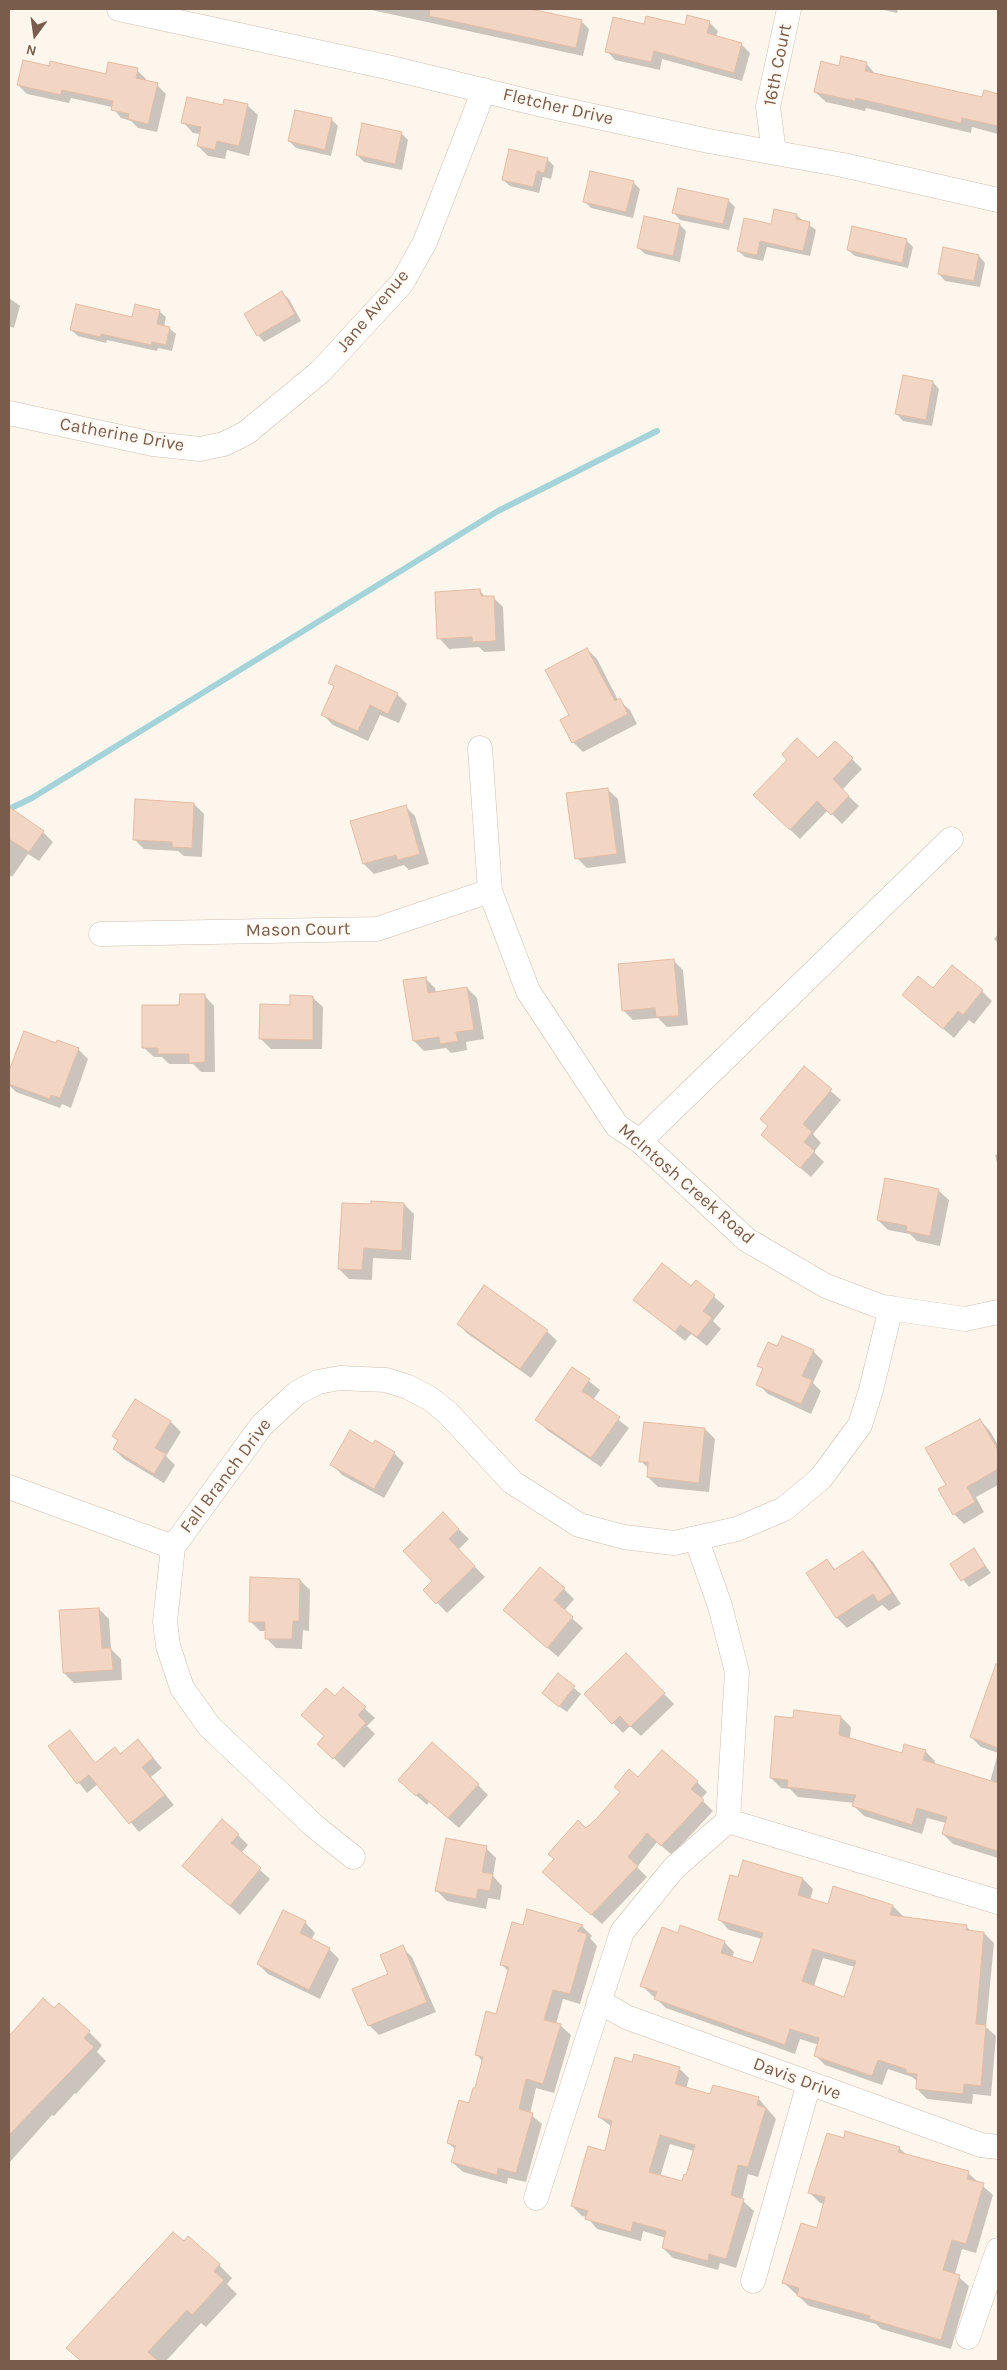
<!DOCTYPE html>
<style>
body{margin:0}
#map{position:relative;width:1007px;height:2370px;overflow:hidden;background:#fdf6ec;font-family:Karla,sans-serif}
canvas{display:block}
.frame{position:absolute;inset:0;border:10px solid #7a5c4d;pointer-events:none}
.north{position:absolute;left:10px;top:10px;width:50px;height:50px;-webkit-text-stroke:4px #fffaf3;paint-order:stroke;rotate:194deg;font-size:14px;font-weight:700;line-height:20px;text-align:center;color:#7a5c4d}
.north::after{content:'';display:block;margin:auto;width:18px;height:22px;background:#7a5c4d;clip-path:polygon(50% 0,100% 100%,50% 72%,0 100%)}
</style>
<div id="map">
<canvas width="1007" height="2370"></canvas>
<div class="frame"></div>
<div class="north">N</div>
</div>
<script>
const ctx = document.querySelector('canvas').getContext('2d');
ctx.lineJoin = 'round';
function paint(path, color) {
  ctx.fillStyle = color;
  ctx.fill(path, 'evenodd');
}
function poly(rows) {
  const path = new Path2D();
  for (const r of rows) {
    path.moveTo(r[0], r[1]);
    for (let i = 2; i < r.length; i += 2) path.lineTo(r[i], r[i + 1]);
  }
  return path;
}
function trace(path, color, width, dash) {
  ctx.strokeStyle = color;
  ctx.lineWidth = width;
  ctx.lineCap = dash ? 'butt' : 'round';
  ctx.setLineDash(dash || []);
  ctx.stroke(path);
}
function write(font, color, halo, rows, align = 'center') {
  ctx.font = font + ' Karla,sans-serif';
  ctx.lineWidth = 5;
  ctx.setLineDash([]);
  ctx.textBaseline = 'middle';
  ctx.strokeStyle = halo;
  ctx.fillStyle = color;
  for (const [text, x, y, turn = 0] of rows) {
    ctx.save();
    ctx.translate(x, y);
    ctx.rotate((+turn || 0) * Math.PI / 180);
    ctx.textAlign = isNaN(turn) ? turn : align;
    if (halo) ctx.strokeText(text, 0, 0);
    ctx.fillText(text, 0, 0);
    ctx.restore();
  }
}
const shadow = poly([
 [367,9,524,9,581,21,589,29,583,56],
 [880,9,898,9,897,13],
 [709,22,718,31,716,37,741,44,750,53,742,81,662,59,660,70,615,60,607,51,645,26,685,26],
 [866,63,876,75,983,99,985,92,998,95,998,134,972,127,971,133,866,108,865,111,826,102,815,92,840,67],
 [50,68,106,75,137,70,146,79,146,82,157,85,166,94,157,132,138,128,131,121,121,118,112,107,71,98,69,103,27,94,18,85],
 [247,105,258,115,249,156,227,150,225,159,208,156,198,146,201,134,193,133,183,122,224,106],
 [331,119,338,126,331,156,296,148,289,141],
 [401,133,408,140,402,170,364,162,357,155],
 [547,159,554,166,551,179,543,177,539,193,510,186,503,180],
 [633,182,640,189,633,218,591,208,585,202],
 [728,200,735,207,729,230,680,220,674,213],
 [796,215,816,230,810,256,767,247,763,261,745,257,738,251,772,226],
 [680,225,686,231,680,262,645,254,639,248],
 [906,240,913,247,908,268,855,256,848,250],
 [979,256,985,263,980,287,945,281,939,274],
 [282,293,289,299,301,321,264,342,258,335],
 [9,298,20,306,14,328,9,326],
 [159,311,166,317,164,327,169,328,176,334,172,351,158,348,157,351,107,340,106,343,78,336,71,330,133,319],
 [933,382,939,389,932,426,903,421,897,414],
 [480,591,486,597,493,597,503,607,505,651,484,652,479,647,449,649,439,638],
 [587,649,597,659,618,700,630,710,637,724,583,752,573,742,571,716],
 [329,683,397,694,407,704,399,723,380,715,368,741,333,725,323,715,335,688],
 [835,742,862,769,842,790,859,806,842,824,828,810,800,839,764,805,818,760],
 [607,789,618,799,626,863,587,868,577,858],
 [194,804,204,814,202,857,184,856,178,851,144,849,134,839],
 [405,806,415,816,429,864,409,870,404,865,374,874,364,864],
 [9,809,43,832,53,842,39,861,28,854,12,877,9,875],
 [998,934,998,943,994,939],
 [673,960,683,970,688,1025,667,1027,658,1018,633,1020,623,1010],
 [425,978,435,988,436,993,467,988,477,998,484,1039,466,1042,467,1050,451,1053,446,1048,424,1051,414,1041],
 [933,990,982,991,992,1001,974,1024,969,1020,954,1038,904,995],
 [204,995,214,1006,215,1072,201,1072,193,1064,169,1064,162,1057,154,1057,143,1047,181,1006],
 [312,997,323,1007,322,1049,271,1049,261,1039,291,1006],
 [24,1032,57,1044,78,1049,88,1059,71,1108,62,1104,60,1108,16,1092,9,1085,9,1075],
 [804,1068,841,1100,813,1134,821,1143,814,1152,824,1162,811,1177,762,1135],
 [998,1154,998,1166,995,1155],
 [938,1190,949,1200,940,1246,917,1241,910,1234,888,1230,878,1220],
 [343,1204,404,1204,414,1214,411,1260,373,1258,372,1280,349,1279,339,1269],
 [696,1282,725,1306,713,1321,721,1329,707,1346,691,1334,685,1341,635,1300,692,1288],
 [458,1324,547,1331,557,1341,531,1378,468,1334],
 [778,1348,813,1351,823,1361,813,1383,821,1391,811,1414,768,1394,758,1384,764,1370,759,1365],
 [573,1368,600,1390,593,1400,629,1428,601,1467,547,1430,537,1419],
 [135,1401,171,1422,181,1432,166,1456,175,1465,164,1483,124,1459,114,1449,119,1441,113,1436],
 [980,1420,990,1431,998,1445,998,1485,976,1497,984,1512,964,1524,954,1514,947,1485],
 [705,1429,715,1439,709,1492,658,1487,648,1477,649,1469,641,1461],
 [374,1445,394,1453,404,1463,384,1498,342,1475,332,1464],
 [443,1514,469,1539,458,1550,485,1577,447,1613,425,1590,434,1581],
 [974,1550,991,1573,969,1587,951,1564],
 [863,1552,873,1562,901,1604,889,1611,882,1605,847,1628,837,1618,808,1573,827,1561,836,1570],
 [300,1580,310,1590,309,1631,303,1630,302,1649,276,1648,266,1638,266,1631,260,1631,250,1621],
 [564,1589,574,1599,564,1611,583,1628,558,1657,514,1619],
 [99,1609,109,1619,111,1649,121,1659,122,1680,74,1683,64,1673],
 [626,1655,674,1704,641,1736,630,1726,623,1733,585,1694],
 [558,1675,581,1694,567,1712,550,1700],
 [343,1689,375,1718,367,1726,375,1734,344,1768,329,1753,325,1736,335,1698],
 [987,1692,998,1696,998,1753,981,1747,971,1737],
 [841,1717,851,1727,850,1739,903,1755,925,1751,935,1761,934,1765,990,1782,998,1753,998,1858,953,1844,943,1834,946,1823,927,1818,922,1834,864,1816,854,1806,855,1803,798,1797,790,1789,781,1788,771,1778,794,1719],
 [70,1732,96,1764,120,1755,138,1740,162,1768,151,1777,174,1805,139,1832,98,1784,87,1793,50,1746],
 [638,1779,697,1782,707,1792,701,1799,713,1811,672,1855,657,1842,637,1867,647,1877,602,1924,554,1882,586,1830,622,1792],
 [478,1785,488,1795,459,1828,429,1802,427,1805,410,1790],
 [238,1835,248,1845,241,1853,270,1879,240,1915,184,1866],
 [486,1848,496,1858,493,1876,502,1886,500,1900,488,1898,486,1909,447,1901,437,1891],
 [739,1879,803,1879,813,1889,810,1900,829,1906,834,1888,893,1906,903,1916,902,1918,966,1926,971,1931,984,1933,994,1943,986,2027,996,2036,991,2096,973,2094,972,2104,927,2099,917,2089,918,2082,912,2077,888,2069,882,2085,825,2065,815,2055,819,2045,800,2039,795,2054,666,2008,642,1986,679,1934,724,1942,734,1952,732,1958,754,1964,762,1939,729,1930,719,1919],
 [823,1958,855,1967,845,1998,814,1986],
 [528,1911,582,1926,592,1936,590,1938,597,1946,580,2004,563,1999,556,2024,560,2025,571,2035,554,2093,536,2088,530,2114,542,2124,526,2182,508,2178,507,2184,463,2172,452,2162,456,2150,448,2143,476,2090,483,2062,476,2054,497,2015,509,1972,501,1964,524,1926],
 [305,1922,315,1933,311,1940,329,1949,339,1959,320,1999,268,1974,258,1964],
 [402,1947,412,1957,436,2012,379,2035,369,2025],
 [43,2000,54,2010,89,2032,102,2045,97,2052,106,2061,76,2094,75,2093,54,2116,52,2115,9,2163,9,2037],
 [633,2063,679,2068,689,2078,686,2089,711,2096,758,2098,776,2119,758,2177,748,2174,742,2200,754,2211,736,2268,720,2263,718,2270,673,2258,663,2248,666,2238,643,2231,641,2241,597,2229,587,2217,582,2216,572,2206,605,2153,612,2127,599,2117],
 [670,2144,694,2151,687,2176,683,2183,660,2177],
 [844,2139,899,2148,907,2155,968,2173,993,2195,976,2253,962,2249,955,2274,969,2286,951,2349,881,2329,876,2324,809,2306,784,2283,817,2229,825,2204,820,2203,810,2193],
 [184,2242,219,2265,232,2278,227,2284,237,2294,206,2327,201,2323,166,2361,81,2361,68,2348]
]);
const stream = poly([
 [9,809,32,798,498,511,657,431]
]);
const building = poly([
 [430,9,530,9,582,20,576,48,429,16,430,9],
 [687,15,710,21,707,33,742,43,734,73,654,51,651,62,605,52,613,17,644,24,646,16,685,25,687,15],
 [841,56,867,62,865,71,982,97,984,90,998,94,998,126,962,118,961,123,856,98,855,101,814,92,821,61,839,66,841,56],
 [23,60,49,66,50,61,106,74,108,62,138,68,136,78,158,83,148,124,128,119,129,114,111,110,113,101,62,90,61,95,17,85,23,60],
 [187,97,223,105,224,99,248,104,239,146,217,141,215,150,197,146,201,127,181,123,187,97],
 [295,110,332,118,325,150,288,141,295,110],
 [362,123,402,132,395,164,356,155,362,123],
 [509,149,548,158,544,173,537,171,533,187,502,180,509,149],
 [590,171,634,181,626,212,583,202,590,171],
 [678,188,729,199,723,224,672,213,678,188],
 [774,209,797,214,796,219,810,222,803,251,760,241,757,255,737,251,744,218,771,224,774,209],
 [644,216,680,224,673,256,637,248,644,216],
 [852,226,907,239,902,263,847,250,852,226],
 [943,247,979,255,974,281,938,274,943,247],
 [282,291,295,314,257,336,244,314,282,291],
 [76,304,132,317,135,304,160,310,157,324,170,327,166,345,152,342,151,345,101,334,100,337,70,330,76,304],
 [903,375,933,381,926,420,895,414,903,375],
 [480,589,481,596,494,596,496,641,472,642,472,637,437,639,435,592,480,589],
 [587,648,615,701,620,698,628,714,572,743,560,720,569,715,545,670,587,648],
 [336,665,398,693,388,714,370,705,358,731,321,715,334,686,328,683,336,665],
 [797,738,818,758,835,741,853,758,833,779,849,796,831,815,817,801,790,830,753,795,787,760,782,754,797,738],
 [608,788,617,854,575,859,566,793,608,788],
 [135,799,194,803,192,848,172,847,172,842,133,840,135,799],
 [406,805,420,854,398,860,396,855,363,864,350,821,406,805],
 [9,807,44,831,29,852,9,839,9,807],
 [674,959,679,1016,656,1017,655,1008,622,1011,618,964,674,959],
 [952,965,983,990,963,1015,958,1011,943,1029,902,995,918,976,933,988,952,965],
 [426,977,428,993,467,987,474,1030,456,1032,458,1041,440,1044,439,1037,413,1041,403,980,426,977],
 [180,994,205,994,205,1062,189,1063,189,1054,158,1054,158,1048,142,1048,142,1005,179,1005,180,994],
 [290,995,313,996,313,1040,259,1039,260,1004,290,1005,290,995],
 [24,1031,56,1043,57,1040,79,1048,60,1098,51,1095,50,1099,9,1084,9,1071,24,1031],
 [804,1066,832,1089,803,1124,812,1132,804,1142,815,1151,800,1168,761,1135,768,1126,760,1119,804,1066],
 [885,1178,939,1189,930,1236,906,1231,907,1226,877,1220,885,1178],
 [371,1201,404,1203,402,1251,364,1248,362,1270,338,1269,342,1203,371,1204,371,1201],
 [662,1263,691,1286,696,1280,715,1295,703,1311,712,1318,697,1337,680,1325,675,1332,633,1300,662,1263],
 [484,1285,548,1330,520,1369,457,1324,484,1285],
 [782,1336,814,1350,802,1376,812,1380,801,1404,756,1385,763,1368,757,1366,768,1342,777,1346,782,1336],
 [572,1367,590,1379,582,1391,620,1417,591,1458,535,1420,572,1367],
 [135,1399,171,1421,155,1448,166,1454,154,1474,113,1449,118,1440,112,1436,135,1399],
 [980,1419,998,1450,998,1469,967,1487,975,1502,953,1515,938,1489,946,1485,925,1448,980,1419],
 [644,1422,705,1428,699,1483,647,1477,648,1462,639,1462,644,1422],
 [350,1430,373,1444,375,1440,395,1452,374,1489,330,1465,350,1430],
 [443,1512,459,1529,449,1539,475,1566,436,1604,423,1590,432,1581,403,1551,443,1512],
 [974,1548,985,1566,961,1581,950,1564,974,1548],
 [863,1551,892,1593,878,1602,873,1594,836,1618,806,1573,827,1559,834,1570,863,1551],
 [540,1567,565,1588,554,1600,573,1617,547,1648,503,1610,540,1567],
 [250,1577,300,1579,299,1621,293,1621,292,1639,265,1639,265,1622,249,1622,250,1577],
 [99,1608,102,1648,111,1648,113,1670,63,1673,59,1610,99,1608],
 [626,1653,665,1693,630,1727,620,1716,612,1724,584,1694,626,1653],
 [996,1664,998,1665,998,1748,970,1737,996,1664],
 [558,1673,575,1686,559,1707,542,1693,558,1673],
 [343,1687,366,1707,358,1715,366,1723,333,1759,317,1744,324,1736,301,1715,326,1688,335,1696,343,1687],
 [794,1710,841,1716,839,1735,902,1753,904,1744,926,1750,923,1760,998,1783,998,1851,942,1834,947,1817,917,1808,912,1825,852,1806,856,1795,787,1787,788,1780,770,1778,775,1716,793,1718,794,1710],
 [70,1730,95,1763,115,1747,120,1754,138,1739,153,1758,142,1767,165,1795,129,1824,89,1775,77,1784,48,1746,70,1730],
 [432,1742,479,1784,448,1818,419,1793,416,1796,398,1780,432,1742],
 [662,1750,698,1781,691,1789,704,1800,661,1846,647,1833,628,1857,638,1866,591,1915,542,1872,554,1859,548,1854,578,1820,586,1828,597,1818,620,1792,614,1787,629,1769,638,1777,662,1750],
 [222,1819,239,1834,231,1843,261,1868,230,1906,182,1866,222,1819],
 [446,1838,487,1846,482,1872,493,1874,490,1891,478,1889,476,1899,435,1891,446,1838],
 [743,1860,803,1878,798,1895,828,1904,833,1886,893,1905,890,1915,967,1925,966,1930,984,1932,976,2024,986,2025,981,2086,964,2084,963,2094,916,2089,917,2074,906,2073,906,2069,878,2060,872,2076,814,2056,819,2038,790,2029,785,2045,654,1999,657,1992,640,1986,662,1927,678,1933,680,1925,725,1941,721,1953,753,1963,763,1933,718,1920,730,1875,738,1877,743,1860],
 [813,1949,856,1961,844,1997,802,1981,813,1949],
 [527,1909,583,1925,577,1931,587,1934,570,1994,553,1990,544,2020,561,2024,543,2084,526,2079,519,2109,533,2113,516,2173,498,2168,497,2175,451,2162,456,2146,447,2143,459,2100,469,2103,473,2088,475,2088,483,2057,475,2055,486,2011,496,2014,509,1967,500,1965,512,1922,523,1925,527,1909],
 [283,1910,306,1921,300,1933,330,1948,309,1990,257,1964,283,1910],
 [403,1945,427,2002,368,2026,352,1989,388,1974,380,1955,403,1945],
 [43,1998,54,2008,59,2003,90,2031,84,2038,94,2047,9,2135,9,2036,43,1998],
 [634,2054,680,2067,675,2084,710,2094,713,2085,759,2097,757,2105,766,2108,748,2167,738,2165,731,2195,744,2199,726,2259,709,2254,708,2261,662,2248,666,2231,633,2222,631,2232,585,2219,588,2211,571,2206,588,2146,605,2151,612,2121,598,2117,615,2057,632,2062,634,2054],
 [660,2135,695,2145,686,2175,684,2174,682,2181,649,2172,660,2135],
 [845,2131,900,2147,898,2152,969,2171,967,2179,984,2183,966,2244,952,2240,943,2270,960,2275,941,2340,869,2319,870,2316,797,2296,799,2288,782,2283,801,2223,817,2228,825,2197,808,2193,827,2133,844,2138,845,2131],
 [173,2232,184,2241,188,2236,220,2264,214,2271,224,2280,192,2315,187,2310,148,2352,158,2361,81,2361,66,2348,173,2232]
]);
const minor = poly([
 [119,9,387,67,547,106,709,141,843,165,998,200],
 [774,152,768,107,789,9],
 [9,413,153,444,200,449,224,444,246,433,321,371,402,283,425,242,484,90],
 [480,748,490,891,528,991,617,1126,640,1141,747,1240,826,1286,882,1307,965,1319,998,1312],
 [101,934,377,929,490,891],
 [640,1141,951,839],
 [9,1487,173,1547],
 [696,1538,720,1606,737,1672,728,1821],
 [353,1857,313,1825,209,1726,182,1688,168,1646,165,1622,173,1547,262,1425,297,1393,318,1382,340,1378,386,1380,408,1387,429,1398,447,1412,512,1482,579,1525,624,1537,674,1543,737,1529,784,1509,821,1478,860,1425,871,1390,891,1308],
 [599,2001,626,2017,981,2145,998,2147],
 [536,2198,622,1932,674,1868,728,1821,998,1902],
 [753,2281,809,2083],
 [968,2337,998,2250]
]);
const streetNames = [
 ["16th Court",778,65,-79],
 ["Fletcher Drive",558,107,13],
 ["Jane Avenue",373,311,-50],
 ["Catherine Drive",122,435,10],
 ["Mason Court",298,930,-1],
 ["McIntosh Creek Road",686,1184,41],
 ["Fall Branch Drive",226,1476,-53],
 ["Davis Drive",797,2079,20]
];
paint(shadow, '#0003');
trace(stream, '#a5d3da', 6);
paint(building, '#f3d5c3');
trace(building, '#e6bba3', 1);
trace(minor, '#d1beb0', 25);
trace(minor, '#fff', 24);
write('18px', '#7a5c4d', '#fffaf3', streetNames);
</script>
